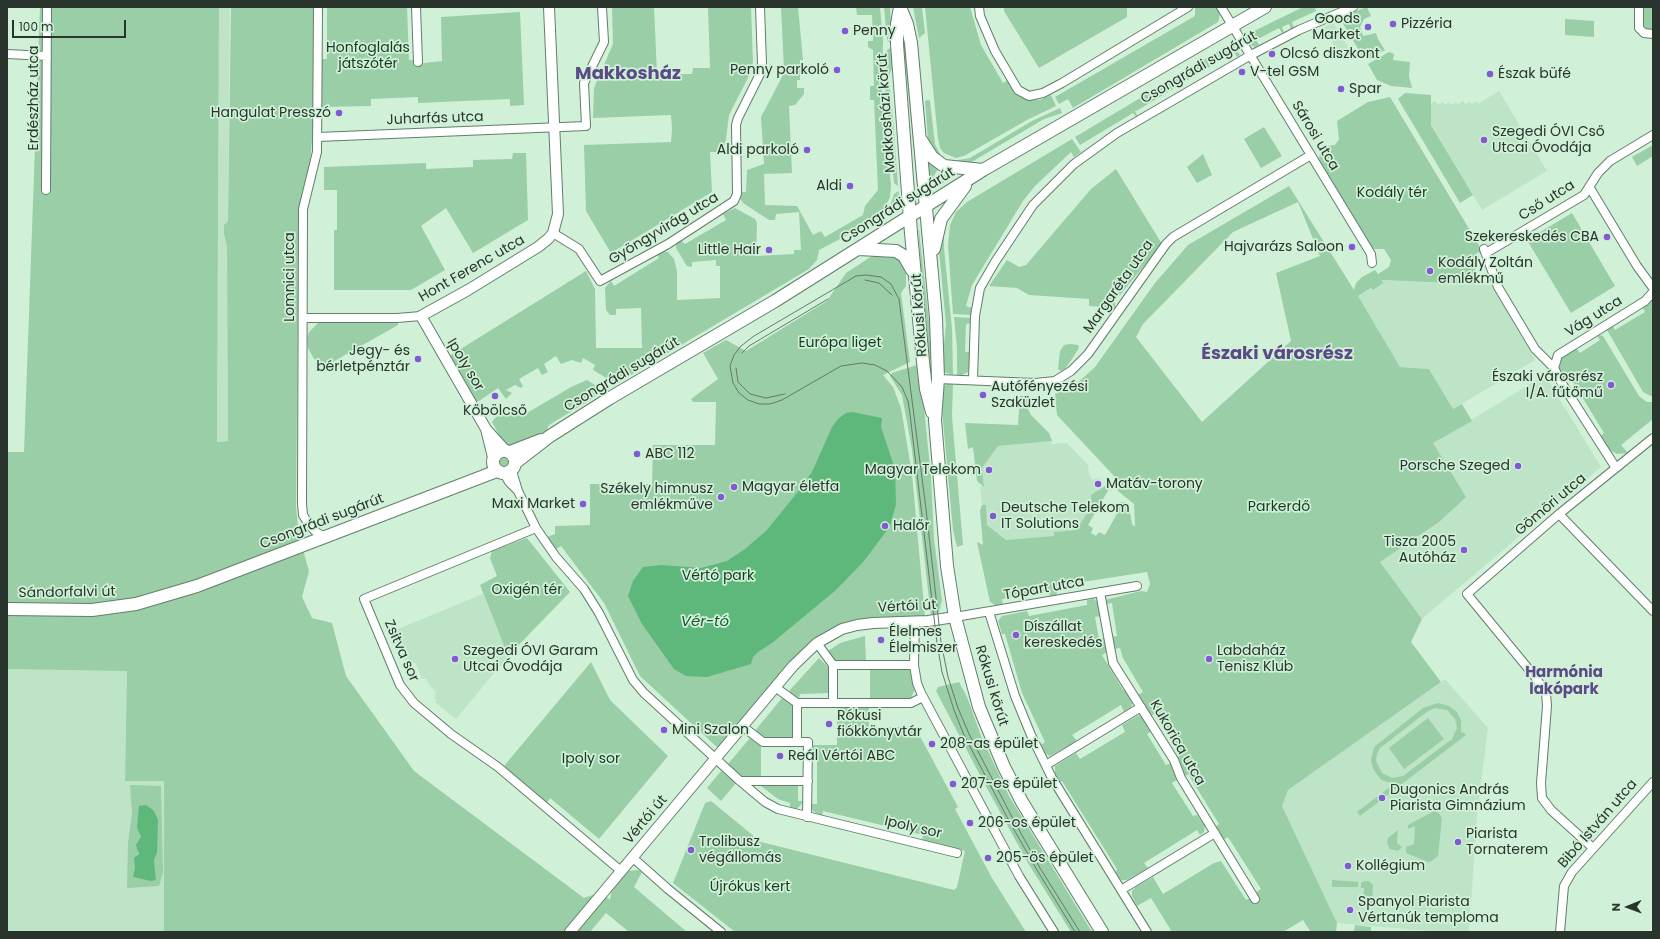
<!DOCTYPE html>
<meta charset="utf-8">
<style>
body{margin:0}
#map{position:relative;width:1660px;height:939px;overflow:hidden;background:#d0f1d8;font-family:Poppins,sans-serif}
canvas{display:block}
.frame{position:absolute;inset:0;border:8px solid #29352c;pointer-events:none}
.north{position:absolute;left:1608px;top:887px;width:40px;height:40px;-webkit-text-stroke:3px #d0f1d8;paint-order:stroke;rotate:269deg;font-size:11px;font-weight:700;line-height:16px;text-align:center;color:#29352c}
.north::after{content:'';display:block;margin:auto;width:14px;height:18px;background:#29352c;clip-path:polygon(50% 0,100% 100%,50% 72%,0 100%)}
.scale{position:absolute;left:12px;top:20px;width:114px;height:18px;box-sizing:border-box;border:2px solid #29352c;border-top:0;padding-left:5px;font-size:12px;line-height:14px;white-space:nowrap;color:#29352c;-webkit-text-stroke:3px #d0f1d8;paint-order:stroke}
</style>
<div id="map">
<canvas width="1660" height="939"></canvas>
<div class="frame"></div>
<div class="north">N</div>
<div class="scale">100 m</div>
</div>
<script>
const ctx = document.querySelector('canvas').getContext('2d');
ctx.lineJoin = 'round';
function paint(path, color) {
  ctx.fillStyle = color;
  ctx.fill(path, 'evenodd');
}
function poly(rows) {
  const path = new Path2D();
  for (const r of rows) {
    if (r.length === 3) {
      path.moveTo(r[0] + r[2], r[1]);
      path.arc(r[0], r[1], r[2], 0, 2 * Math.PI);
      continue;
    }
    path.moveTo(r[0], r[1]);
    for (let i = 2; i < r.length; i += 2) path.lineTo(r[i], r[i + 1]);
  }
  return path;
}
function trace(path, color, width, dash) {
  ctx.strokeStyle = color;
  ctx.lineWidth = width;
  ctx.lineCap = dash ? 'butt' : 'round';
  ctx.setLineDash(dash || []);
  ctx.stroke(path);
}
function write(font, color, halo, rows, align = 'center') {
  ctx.font = font + ' Poppins,sans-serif';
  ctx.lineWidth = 3.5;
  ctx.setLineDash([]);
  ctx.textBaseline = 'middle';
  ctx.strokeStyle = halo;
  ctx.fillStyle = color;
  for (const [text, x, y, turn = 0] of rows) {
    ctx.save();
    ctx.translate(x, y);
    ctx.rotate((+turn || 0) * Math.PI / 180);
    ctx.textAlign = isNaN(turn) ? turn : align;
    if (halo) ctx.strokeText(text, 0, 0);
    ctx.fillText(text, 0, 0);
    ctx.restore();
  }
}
const built = poly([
 [219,7,230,7,228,221,224,225,224,234,227,247,228,441,217,442],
 [1333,22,1350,51,1341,57,1323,28],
 [1499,91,1547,171,1482,210,1431,124,1431,104,1435,101,1438,105,1443,102,1445,105,1449,102,1451,105,1456,102,1458,105,1463,101,1465,104,1470,102,1472,104,1477,101,1478,104],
 [1381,280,1491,285,1535,360,1453,409,1429,369,1400,367,1357,296,1382,283],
 [1545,375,1601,467,1422,619,1380,562,1439,522,1433,443],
 [1052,441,1052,444,1067,443,1088,465,1089,475,1093,480,1097,478,1101,479,1103,485,1099,489,1092,506,1076,530,1054,532,1054,536,1006,540,987,525,986,505,982,505,980,487,984,486,982,468,998,446],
 [483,594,508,656,456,719,435,702,437,700,434,698,436,692,429,685,426,678,422,679,415,662,407,665,393,631],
 [7,669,127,670,125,781,164,781,164,932,7,932],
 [1445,679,1488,728,1477,816,1469,932,1439,932,1337,923,1282,806,1288,790]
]);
const green = poly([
 [40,7,219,7,217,442,228,441,227,247,224,234,224,225,228,221,231,7,313,7,313,129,298,304,296,507,299,536,309,571,302,597,312,618,332,623,346,676,414,771,584,898,601,892,610,900,612,888,627,871,638,870,642,872,634,887,687,932,629,932,606,913,590,932,164,932,164,781,125,781,127,671,7,669,7,452,24,452],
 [327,7,407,7,409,60,415,60,415,64,442,61,441,17,520,12,524,105,510,106,510,99,418,103,418,97,371,99,371,106,321,107,321,59,327,59],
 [612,7,654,7,657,74,692,74,693,68,710,68,708,7,751,7,753,62,750,74,729,115,726,139,722,152,710,152,712,192,611,253,586,211,584,145,671,142,672,129,671,115,593,118,594,88,613,44],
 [781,7,798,7,803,60,800,60,800,80,797,80,797,88,804,88,804,94,795,105,789,106,792,173,764,174,765,205,797,206,813,235,821,231,825,237,863,215,865,206,878,190,874,100,870,100,870,86,874,86,873,50,868,47,868,41,873,41,872,15,857,15,856,7,880,7,883,40,882,95,891,185,890,197,883,212,879,217,861,228,819,250,817,260,809,269,619,382,608,379,593,370,595,365,583,358,581,363,572,360,561,364,556,356,544,364,548,372,542,375,538,368,519,379,523,386,521,388,515,385,506,390,512,393,506,399,498,388,479,401,475,401,450,360,451,355,586,271,595,289,596,348,642,348,641,308,616,309,616,315,610,315,606,310,605,288,611,281,614,286,659,258,657,254,662,251,668,252,674,259,677,271,677,300,720,298,720,266,716,266,716,260,692,262,692,267,687,266,676,248,676,244,681,240,685,244,726,220,723,214,735,208,755,219,757,223,756,256,794,254,794,250,801,250,799,212,776,214,775,220,769,220,743,203,740,198,741,192,746,192,747,170,764,164,761,117,782,77,784,70],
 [884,7,890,7,892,41,890,43,887,40],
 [913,7,922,7,925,33,919,38],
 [925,7,970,7,981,45,1003,83,1008,80,1018,96,1028,100,1040,100,1051,95,1056,106,1027,120,964,156,956,158,944,153,940,148,938,139],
 [1004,7,1127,7,1127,17,1039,68,1004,11],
 [1195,7,1217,7,1220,14,1218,22,1073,108,1068,99,1059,104,1055,97,1195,16],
 [1303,7,1315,7,1316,11,1292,22,1294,28,1291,29,1289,24,1282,27,1284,32,1282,33,1279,28,1256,40,1259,45,1254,47,1247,42,1244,36],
 [1367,7,1371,16,1364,19,1360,27,1363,36,1376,33,1378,39,1385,50,1369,59,1366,55,1363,57,1339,17],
 [1642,7,1653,7,1653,30,1647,29,1642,23],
 [1565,19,1594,21,1594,37,1565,35],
 [1232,43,1240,55,1237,57,1234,52,1138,110,1135,111,1138,117,1137,118,1133,113,1080,145,1075,137],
 [906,45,919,184,917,184,904,46],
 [892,47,892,69,889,75,885,78,887,50],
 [1389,52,1394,54,1393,60,1410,62,1409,76,1412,88,1391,86,1377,80,1368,64],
 [885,87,890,90,891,94,898,186,894,183],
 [1405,93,1431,95,1431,125,1473,195,1460,203,1398,99],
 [1390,97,1483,252,1476,253,1475,284,1382,280,1383,283,1373,290,1371,288,1358,296,1400,367,1429,369,1453,409,1462,404,1472,421,1433,443,1466,497,1439,522,1380,562,1422,619,1411,642,1441,682,1288,790,1282,806,1337,923,1336,932,1310,931,1303,920,1283,932,1172,932,1151,898,1137,906,1132,896,1132,891,1136,887,1153,877,1163,894,1214,863,1221,861,1246,900,1251,898,1253,902,1259,898,1256,892,1261,889,1228,837,1223,840,1215,827,1219,824,1188,774,1184,777,1177,758,1182,754,1157,712,1151,716,1138,695,1143,692,1123,658,1120,648,1114,649,1111,637,1117,636,1112,603,1106,604,1105,600,1141,591,1147,592,1150,584,1147,572,1056,586,1057,595,1050,596,1048,591,1002,599,1003,605,997,606,990,602,977,542,983,545,980,511,982,505,986,505,987,525,1006,540,1054,536,1054,532,1076,530,1092,506,1091,495,1108,484,1109,489,1088,525,1093,528,1091,533,1096,536,1099,532,1105,535,1119,510,1114,507,1120,502,1125,502,1129,506,1132,524,1135,527,1134,504,1118,491,1115,477,1057,415,1055,394,1073,387,1095,367,1155,283,1188,245,1289,186,1354,290,1356,283,1362,277,1375,270,1378,274,1389,267,1391,260,1384,249,1371,249,1320,163,1319,157,1323,150,1327,146,1335,145,1339,139,1337,121,1368,102],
 [1298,202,1320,256,1276,273,1291,341,1202,422,1136,337,1143,324,1233,232],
 [928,100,930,101,935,144,943,160,936,156,928,140,925,101],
 [1060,108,1062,113,1044,119,970,163,953,161,970,158,1032,121],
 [1264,127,1282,156,1261,168,1244,139],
 [1072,139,1081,152,1074,157,1071,152,1035,186,1023,201,972,285,966,306,972,308,972,315,953,314,948,246,950,225,956,212,967,202],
 [1653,145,1653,156,1637,166,1632,157],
 [513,153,526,153,528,220,473,253,446,208,421,226,445,270,411,290,334,290,334,230,337,230,337,190,324,190,324,167,426,163,426,169,473,167,473,160,512,159],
 [1203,154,1212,175,1197,183,1187,167],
 [927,158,939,167,930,183,929,183],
 [1116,169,1162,244,1115,301,1115,308,1089,306,1089,299,1029,295,1017,288,989,286,1007,260,1019,267,1026,265,1091,189],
 [946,170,959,173,937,187,938,185],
 [899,191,898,202,890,216,889,210,894,194],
 [1572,213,1615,286,1571,313,1527,240],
 [944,226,944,248,952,329,953,375,944,372,942,366,946,324,938,240],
 [918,230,919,230,933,359,929,359],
 [889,252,906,265,906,286,901,293,910,362,883,375,893,387,901,408,912,474,925,617,868,618,837,625,813,640,789,664,718,748,640,676,604,603,561,546,555,550,547,537,555,534,555,526,590,525,590,484,652,484,653,445,715,445,716,402,693,402,691,399,718,379,703,353,726,340,746,351,827,301,846,273,875,254],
 [1653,297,1653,397,1643,392,1607,330,1613,326,1615,330,1645,312,1643,308],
 [954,317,972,318,971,323,966,324,965,352,970,352,969,368,968,372,962,375,957,375,957,347],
 [323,318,397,318,398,325,331,363,323,363,314,359,308,348,307,339,309,332],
 [1599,335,1603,336,1639,396,1647,402,1653,402,1653,419,1621,445,1628,453,1617,454,1608,449,1600,437,1604,433,1570,377,1564,380,1558,368,1561,357,1576,348,1580,353,1600,340,1597,336],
 [1070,344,1078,345,1079,348,1066,368,1061,371,1058,369,1060,351,1064,345],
 [917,365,924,408,931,477,934,539,942,600,939,612,931,616,912,450,902,395,890,376,892,373],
 [587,380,595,385,595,397,549,425,544,435,510,446,503,442,492,422,495,418,500,415,527,413,571,387],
 [947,383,953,383,952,416,963,545,957,547,953,530,942,410,941,390],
 [1020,396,1028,396,1028,409,1031,415,1049,433,1052,441,998,446,982,468,984,487,977,481,973,447,968,449,965,423,1018,425],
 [504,462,6],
 [527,538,570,592,508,656,480,585,497,576,490,558,492,551],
 [1094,599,1098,603,1101,616,1095,617,1099,639,1104,638,1107,652,1102,655,1123,690,1125,689,1133,701,1131,707,1124,712,1121,705,1072,735,1077,741,1050,756,1046,754,1041,745,1045,742,1022,693,1005,634,1002,634,998,621,1002,616,1027,611,1029,616,1087,605,1087,600],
 [865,636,866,663,836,663,828,651,840,643],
 [819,658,829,668,829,693,800,694,799,699,789,691],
 [591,662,610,700,668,756,599,839,550,798,547,803,504,766],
 [911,668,915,689,911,698,907,700,870,700,870,669],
 [959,682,967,697,981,736,1009,796,1092,932,1071,932,1028,863,982,779,936,691,938,687],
 [782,698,794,707,793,738,762,739,754,732],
 [1438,703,1449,706,1457,712,1461,720,1461,733,1463,732,1466,735,1360,816,1357,812,1394,784,1381,780,1373,769,1371,760,1374,747,1423,708],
 [1435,708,1447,710,1455,719,1457,728,1452,739,1403,776,1392,778,1382,773,1376,761,1377,754,1380,748,1428,711],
 [837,707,869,707,869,727,915,727,958,807,955,809,992,878,1026,932,735,932,673,883,705,803,711,801,761,842,954,890,957,887,965,851,922,841,923,835,823,811,822,817,813,811,811,804,817,804,817,753,811,752,811,745,837,745],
 [1139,715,1143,718,1152,731,1147,734,1166,765,1171,763,1177,780,1172,783,1193,816,1197,815,1205,826,1204,832,1200,835,1197,830,1144,863,1148,868,1127,880,1121,880,1116,872,1117,869,1062,781,1060,782,1055,773,1055,766,1076,753,1080,759,1125,732,1122,725],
 [1428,718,1444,739,1404,769,1389,748],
 [750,738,761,747,761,777,742,778,728,764],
 [721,771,736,783,721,801,707,788],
 [757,783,802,784,804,786,798,786,798,801,804,801,797,809,790,809,790,803,778,799],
 [130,785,161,786,163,872,159,886,127,888,128,843,132,814],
 [138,828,157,853,154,860,156,880,133,877,141,837],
 [1434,811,1438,812,1442,818,1438,856,1432,861,1428,862,1406,853,1406,847,1414,844,1415,826,1408,829,1408,825],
 [1398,830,1397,843,1402,847,1398,851,1390,849,1387,844,1388,838],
 [1332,880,1358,882,1358,887,1332,887],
 [1365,881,1369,881,1373,885,1372,904,1363,903,1364,888,1361,888,1361,883],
 [1355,925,1371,927,1371,932,1354,932]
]);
const water = poly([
 [852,412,882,418,881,427,895,469,896,504,890,526,864,561,836,590,772,643,758,652,753,657,751,664,707,677,686,676,674,669,642,624,628,596,633,581,643,567,661,565,701,568,727,561,745,549,766,531,793,498,812,472,832,427,838,419,846,413],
 [146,805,154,811,158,820,157,853,154,860,156,880,151,881,133,877,135,867,134,858,139,854,136,845,141,837,137,828,139,806]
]);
const minor = poly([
 [318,7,317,152,303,209,302,504,303,515,309,525,316,532,326,538],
 [416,7,418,62],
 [979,7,980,16,995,51,1018,90,1029,96,1043,93,1062,83,1188,7],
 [1221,7,1371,254,1372,263],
 [1639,7,1639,28,1644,33,1653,34],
 [7,54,47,56],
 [318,137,586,126,584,83,604,42,602,7],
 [1590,188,1637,266,1653,288],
 [46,190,47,7],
 [553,233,579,249,600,281,668,244,734,201,737,194,736,125,738,118,760,74,762,64,760,7],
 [1484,249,1498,287,1535,349,1554,368,1561,382,1616,468],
 [1486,253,1584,195,1598,173,1610,161,1653,135],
 [303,318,397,318,421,316],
 [1554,368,1558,355,1645,301,1653,292],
 [938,379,1035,383,1055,381,1071,371,1088,354,1166,244,1173,237,1311,155],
 [973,380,975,316,980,288,995,262,1033,205,1074,164,1117,133,1251,55,1299,30,1353,7],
 [512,471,518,491,536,528,556,557,584,589,599,613,633,680,644,693,740,781,765,802,778,809,957,853],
 [504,473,509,482,517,490],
 [1559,514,1653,611],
 [536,528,364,599,400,685,414,703,451,734,498,767,621,871],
 [1100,592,1113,663,1174,760,1181,778,1255,899],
 [989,612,1015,696,1031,735,1052,778,1147,932],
 [955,617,1137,586],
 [915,622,914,665,917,683,921,693,1019,876,1054,932],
 [817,643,833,665,914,665],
 [833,665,833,703],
 [775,687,797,703,911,703,923,697],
 [797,703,797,742],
 [742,726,763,742,808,742,807,817],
 [1046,765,1141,707],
 [740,781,808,781],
 [1593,848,1551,810,1542,798,1541,783,1547,706,1546,693,1536,678,1467,594,1559,514,1653,438],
 [632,857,668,889,721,932],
 [1121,890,1215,833],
 [1560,932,1564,886,1572,872,1653,782]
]);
const tertiary = poly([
 [486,429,493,457],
 [505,450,486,429,421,316,468,290,538,247,548,239,553,233,558,214,549,7],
 [570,932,793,666,817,643,842,629,857,625,873,623,928,621,955,617]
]);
const secondary = poly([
 [900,7,907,24,911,43,936,318,938,379,935,420,947,566,955,617,979,707,1004,767,1022,802,1102,932],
 [900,7,897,24,897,44,911,233,923,362,926,389,932,412],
 [921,140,932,157,944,166,983,170],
 [859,249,896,251,904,256,912,270],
 [934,249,941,219,965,186],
 [504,462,11],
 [510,452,541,440],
 [515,463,550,436,610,398,775,301,983,170,1265,7],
 [7,609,92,610,136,604,197,586,497,471]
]);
const tram = poly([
 [865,280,879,283,892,295],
 [742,353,749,346,828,299],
 [736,368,738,382,750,394,766,398,785,394],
 [1075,932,1037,870,1008,819,964,735,954,710,942,672,937,643,910,414,908,401,902,387,887,371,875,365,862,363,841,366,782,400,770,404,759,404,748,400,739,393,733,383,730,366,734,355,741,346,754,336,856,276,866,275,881,277,891,284,899,299,926,509,941,642,948,677,958,708,969,734,1012,817,1040,868,1080,932]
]);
const markers = [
 [1393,24,4,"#8259d2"],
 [1368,27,4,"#8259d2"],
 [845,31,4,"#8259d2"],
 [1272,54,4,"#8259d2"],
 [837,70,4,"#8259d2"],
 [1242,72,4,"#8259d2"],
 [1490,74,4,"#8259d2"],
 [1341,89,4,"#8259d2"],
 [339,113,4,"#8259d2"],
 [1484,140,4,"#8259d2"],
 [807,150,4,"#8259d2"],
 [850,186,4,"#8259d2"],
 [1607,237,4,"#8259d2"],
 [1352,247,4,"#8259d2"],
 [769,250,4,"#8259d2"],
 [1430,271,4,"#8259d2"],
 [418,359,4,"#8259d2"],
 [1611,385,4,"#8259d2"],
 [983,395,4,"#8259d2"],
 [495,396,4,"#8259d2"],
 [637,454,4,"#8259d2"],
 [1518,466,4,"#8259d2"],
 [989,470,4,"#8259d2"],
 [1098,484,4,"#8259d2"],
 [734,487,4,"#8259d2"],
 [721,497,4,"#8259d2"],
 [583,504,4,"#8259d2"],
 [993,516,4,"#8259d2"],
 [885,526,4,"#8259d2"],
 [1464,550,4,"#8259d2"],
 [1016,635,4,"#8259d2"],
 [881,640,4,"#8259d2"],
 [455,659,4,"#8259d2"],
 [1209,659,4,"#8259d2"],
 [829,724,4,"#8259d2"],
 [664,730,4,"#8259d2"],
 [932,744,4,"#8259d2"],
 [780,756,4,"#8259d2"],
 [953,784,4,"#8259d2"],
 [1382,798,4,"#8259d2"],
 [970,823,4,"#8259d2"],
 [1458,842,4,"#8259d2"],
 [691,850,4,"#8259d2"],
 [988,858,4,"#8259d2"],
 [1348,866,4,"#8259d2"],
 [1350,910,4,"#8259d2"]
];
const poiNames = [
 ["Goods",1360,19,"right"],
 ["Market",1360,35,"right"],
 ["Pizzéria",1401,24],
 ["Penny",853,31],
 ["Olcsó diszkont",1280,54],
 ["Penny parkoló",829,70,"right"],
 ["V-tel GSM",1250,72],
 ["Észak büfé",1498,74],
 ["Spar",1349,89],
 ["Hangulat Presszó",331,113,"right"],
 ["Szegedi ÓVI Cső",1492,132],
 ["Utcai Óvodája",1492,148],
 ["Aldi parkoló",799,150,"right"],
 ["Aldi",842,186,"right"],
 ["Szekereskedés CBA",1599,237,"right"],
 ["Hajvarázs Saloon",1344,247,"right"],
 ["Little Hair",761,250,"right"],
 ["Kodály Zoltán",1438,263],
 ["emlékmű",1438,279],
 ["Jegy- és",410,351,"right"],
 ["bérletpénztár",410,367,"right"],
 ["Északi városrész",1603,377,"right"],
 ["I/A. fűtőmű",1603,393,"right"],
 ["Autófényezési",991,387],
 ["Szaküzlet",991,403],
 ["Kőbölcső",495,411,"center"],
 ["ABC 112",645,454],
 ["Porsche Szeged",1510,466,"right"],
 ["Magyar Telekom",981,470,"right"],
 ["Matáv-torony",1106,484],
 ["Magyar életfa",742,487],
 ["Székely himnusz",713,489,"right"],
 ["emlékműve",713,505,"right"],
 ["Maxi Market",575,504,"right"],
 ["Deutsche Telekom",1001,508],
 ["IT Solutions",1001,524],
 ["Halőr",893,526],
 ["Tisza 2005",1456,542,"right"],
 ["Autóház",1456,558,"right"],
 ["Díszállat",1024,627],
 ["kereskedés",1024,643],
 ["Élelmes",889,632],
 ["Élelmiszer",889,648],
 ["Szegedi ÓVI Garam",463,651],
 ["Utcai Óvodája",463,667],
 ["Labdaház",1217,651],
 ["Tenisz Klub",1217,667],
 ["Rókusi",837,716],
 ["fiókkönyvtár",837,732],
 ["Mini Szalon",672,730],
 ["208-as épület",940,744],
 ["Reál Vértói ABC",788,756],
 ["207-es épület",961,784],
 ["Dugonics András",1390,790],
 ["Piarista Gimnázium",1390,806],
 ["206-os épület",978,823],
 ["Piarista",1466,834],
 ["Tornaterem",1466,850],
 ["Trolibusz",699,842],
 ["végállomás",699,858],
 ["205-ös épület",996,858],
 ["Kollégium",1356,866],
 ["Spanyol Piarista",1358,902],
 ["Vértanúk temploma",1358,918]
];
const parkNames = [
 ["Honfoglalás",368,48],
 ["játszótér",368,64],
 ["Kodály tér",1392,193],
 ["Európa liget",840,343],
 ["Parkerdő",1279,507],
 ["Vértó park",718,576],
 ["Oxigén tér",527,590],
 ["Ipoly sor",591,759],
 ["Újrókus kert",750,887]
];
const streetNames = [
 ["Csongrádi sugárút",1199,68,-30],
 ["Erdészház utca",34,98,-90],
 ["Makkosházi körút",887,113,-94],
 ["Juharfás utca",435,119,-2],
 ["Sárosi utca",1315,136,59],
 ["Cső utca",1547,201,-32],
 ["Csongrádi sugárút",898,206,-32],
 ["Gyöngyvirág utca",664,229,-31],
 ["Hont Ferenc utca",472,269,-30],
 ["Lomnici utca",290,277,-90],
 ["Margaréta utca",1119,287,-55],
 ["Rókusi körút",920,315,-94],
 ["Vág utca",1594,317,-32],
 ["Ipoly sor",465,365,59],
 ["Csongrádi sugárút",622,375,-31],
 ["Gömöri utca",1551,505,-40],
 ["Csongrádi sugárút",322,522,-21],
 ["Tópart utca",1044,589,-10],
 ["Sándorfalvi út",67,593,-1],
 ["Vértói út",907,607,-3],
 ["Zsitva sor",401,651,66],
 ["Rókusi körút",991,686,73],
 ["Kukorica utca",1177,743,60],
 ["Vértói út",646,820,-50],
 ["Bibó István utca",1598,824,-49],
 ["Ipoly sor",913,828,13]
];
const waterNames = [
 ["Vér-tó",705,622]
];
const neighbourhoodNames = [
 ["Harmónia",1564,673],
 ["lakópark",1564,690]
];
const districtNames = [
 ["Makkosház",628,74],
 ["Északi városrész",1277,354]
];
paint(built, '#bee4c7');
paint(green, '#99cea7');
paint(water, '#5eb77b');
trace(minor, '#617f69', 10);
trace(tertiary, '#617f69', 12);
trace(secondary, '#617f69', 14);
trace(minor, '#fff', 8);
trace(tertiary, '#fff', 10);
trace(secondary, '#fff', 12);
trace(tram, '#66796b', 1);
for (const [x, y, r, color] of markers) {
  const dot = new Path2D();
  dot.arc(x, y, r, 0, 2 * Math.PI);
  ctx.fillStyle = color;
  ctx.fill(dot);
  trace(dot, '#d0f1d8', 1.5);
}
write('14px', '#29352c', '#d0f1d8', poiNames, 'left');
write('14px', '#143a21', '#d0f1d8', parkNames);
write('14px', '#29352c', '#d0f1d8', streetNames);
write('italic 15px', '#1a5a32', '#d0f1d8', waterNames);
write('bold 15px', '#5c4987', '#d0f1d8', neighbourhoodNames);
write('bold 18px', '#5c4987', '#d0f1d8', districtNames);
</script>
